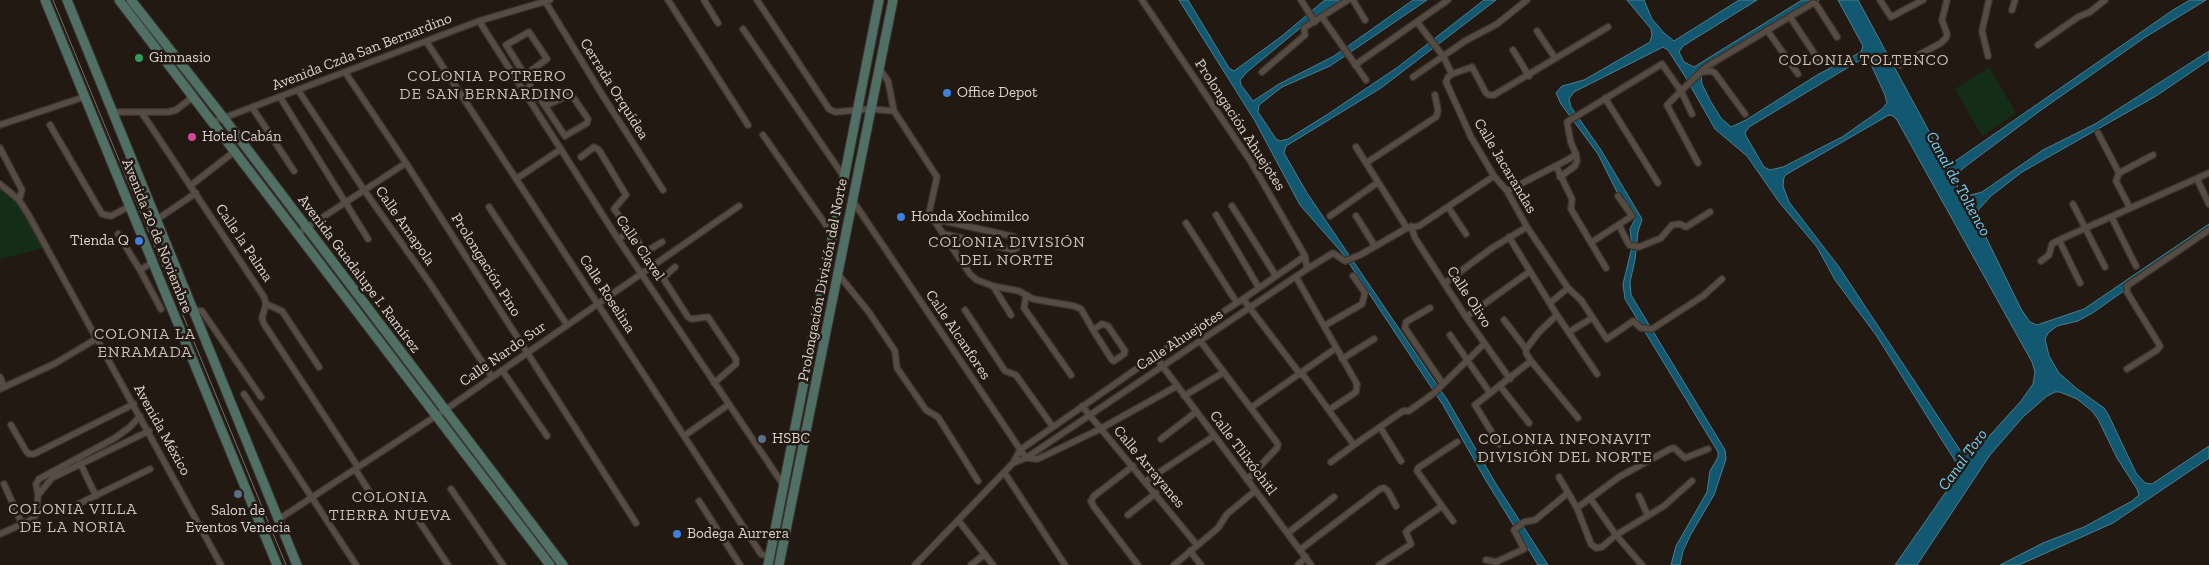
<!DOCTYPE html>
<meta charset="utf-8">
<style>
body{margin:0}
canvas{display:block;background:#221912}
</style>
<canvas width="2209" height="565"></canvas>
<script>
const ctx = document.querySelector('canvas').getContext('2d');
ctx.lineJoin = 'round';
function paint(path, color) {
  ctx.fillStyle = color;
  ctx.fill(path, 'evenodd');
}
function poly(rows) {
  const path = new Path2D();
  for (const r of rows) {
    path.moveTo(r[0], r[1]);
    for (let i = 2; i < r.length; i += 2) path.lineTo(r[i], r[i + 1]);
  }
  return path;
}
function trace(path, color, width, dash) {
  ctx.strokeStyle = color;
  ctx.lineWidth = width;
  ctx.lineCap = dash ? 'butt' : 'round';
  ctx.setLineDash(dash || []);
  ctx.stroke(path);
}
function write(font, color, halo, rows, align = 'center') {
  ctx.font = font + ' "Zilla Slab",serif';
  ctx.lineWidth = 5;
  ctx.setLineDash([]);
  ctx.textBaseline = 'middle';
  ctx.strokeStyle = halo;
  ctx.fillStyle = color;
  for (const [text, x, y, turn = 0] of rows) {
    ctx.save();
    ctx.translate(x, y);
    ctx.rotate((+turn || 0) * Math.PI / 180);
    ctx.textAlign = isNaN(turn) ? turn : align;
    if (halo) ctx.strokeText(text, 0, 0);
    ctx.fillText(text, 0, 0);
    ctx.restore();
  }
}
const green = poly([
 [1989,67,2016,113,1982,136,1955,89],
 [0,185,29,213,43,248,0,259]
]);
const water = poly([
 [1179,0,1188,0,1229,68,1234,71,1282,36,1321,3,1325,0,1344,0,1310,20,1247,72,1240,80,1241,85,1253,101,1279,84,1334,56,1413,0,1427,0,1330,66,1282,87,1259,105,1258,112,1276,139,1280,141,1288,139,1328,114,1398,67,1484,0,1496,0,1381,88,1286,146,1284,153,1307,193,1448,401,1496,484,1548,565,1538,565,1485,479,1443,405,1343,254,1300,205,1255,121,1179,0],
 [1627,0,1644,0,1652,19,1664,33,1674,41,1739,0,1757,0,1683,46,1679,52,1684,62,1694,67,1802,0,1819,0,1709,68,1701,75,1702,84,1711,102,1721,118,1731,127,1746,120,1817,75,1861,52,1863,46,1838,0,1858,0,1937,146,1944,158,1951,164,2173,10,2190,0,2206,0,2144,38,2041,110,1966,166,1957,174,1955,180,1960,192,1967,196,1982,192,2043,150,2095,124,2209,51,2209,60,2156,96,2022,172,1991,196,1979,209,1977,215,1980,225,2021,309,2030,322,2037,325,2084,309,2209,224,2209,233,2159,266,2094,312,2078,321,2057,326,2048,333,2045,339,2049,356,2059,373,2076,388,2104,408,2108,414,2136,473,2145,483,2152,484,2209,446,2209,458,2113,523,2019,565,2000,565,2043,543,2084,527,2132,501,2139,495,2137,489,2117,458,2098,419,2092,411,2077,399,2060,392,2055,392,2047,396,2023,417,1990,455,1917,565,1895,565,1955,479,1958,474,1957,464,1876,335,1835,280,1817,247,1779,202,1747,156,1715,129,1686,78,1668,50,1663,47,1574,92,1569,99,1571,107,1601,150,1642,219,1638,232,1635,260,1630,282,1631,295,1725,450,1726,459,1714,495,1691,534,1683,551,1680,565,1671,565,1676,546,1707,492,1710,471,1718,457,1718,452,1625,299,1623,284,1632,247,1630,229,1635,219,1620,198,1598,154,1561,104,1556,93,1562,86,1584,80,1650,42,1652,35,1651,29,1627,0],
 [1862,59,1869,60,1885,95,1887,103,1882,109,1842,137,1783,167,1770,170,1764,167,1746,136,1745,133,1749,127,1862,59],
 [1889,115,1893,116,1897,120,2032,362,2035,372,2033,384,2021,401,1973,454,1969,454,1960,450,1839,267,1789,202,1783,186,1784,177,1787,174,1889,115]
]);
const street = poly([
 [668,0,748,125],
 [704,0,718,23],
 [757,0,829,109,835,112,871,109,894,111],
 [1142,0,1251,162,1305,256,1307,269],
 [1301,0,1315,22],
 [1353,0,1365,20],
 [1880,0,1891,17,1923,0],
 [545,1,603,96,663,190],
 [2012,10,2015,0],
 [1322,17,1366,80],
 [1790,17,1820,62],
 [479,21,618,239,784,486],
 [1417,22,1443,56,1452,74],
 [1608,27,1494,95,1489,95,1486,93,1472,67,1452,74,1448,77,1446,82,1471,137,1494,176,1507,191,1527,227,1568,288,1581,300,1606,338,1607,339,1633,321,1641,328,1652,329,1703,296,1722,279],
 [743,29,844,177],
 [1767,30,1798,74],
 [1537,31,1555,58],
 [426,41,761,554,770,557],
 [2038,45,2078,17,2090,12,2105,0],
 [1513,50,1529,76],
 [1988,56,1982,31,1989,0],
 [1355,65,1448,0],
 [1900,65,1941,43,1946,38,1947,34,1942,20,1947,0],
 [879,68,888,81,894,111,937,177,929,213,970,274,977,280,993,286,1019,291,1033,299,1074,306,1081,309,1093,330,1112,360,1114,361,1124,354,1125,351,1108,326,1102,324,1093,330],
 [345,72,406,163,636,523],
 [1262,72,1305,35,1304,28,1348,0],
 [1702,72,1711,71,1715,73,1745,114],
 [1413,77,1465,41,1497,24,1527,0],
 [298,90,364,190,429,282,492,377],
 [523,91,530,87,530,83,506,45,529,32,547,59,525,75],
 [280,97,368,239],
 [1605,98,1658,183],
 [530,101,539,97,565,136,587,123,588,119,571,94,545,106],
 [252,107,294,171],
 [111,112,168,112,176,110,193,97],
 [142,113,264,297,266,304,262,318,264,324,358,467],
 [1692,114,1681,91,1706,67,1813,3,1816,4,1837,37],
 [213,122,479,21,550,0],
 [0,125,84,97],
 [50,125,102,214,111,216,130,206],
 [2098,133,2119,173,2153,155],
 [763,135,833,235],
 [1356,147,1407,228],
 [0,148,22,190,19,200],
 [581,157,594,147,599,150,626,195,614,209,644,250,647,251,662,242],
 [1366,163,1436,117,1438,111,1435,95],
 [1556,166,1572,199,1571,209,1606,268],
 [2119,173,2116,181,2130,208],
 [1560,177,1575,166,1577,161,1576,154],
 [516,179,561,149],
 [2197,179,2209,204],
 [0,184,19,200,28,214,221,565],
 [190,186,235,151],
 [1507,191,1569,159,1576,154,1571,143,1567,122,1662,64,1681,91,1667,105,1698,163],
 [853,201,1026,458],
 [2073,204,2105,267],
 [1232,206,1276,276],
 [489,207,567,325],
 [1448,207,1466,234],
 [1216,215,1259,288],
 [1330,216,1377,183],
 [1356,216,1375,246],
 [2112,218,2136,266],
 [156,220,196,193],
 [936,223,944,221,1015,237,1018,240,1017,248,1013,250,944,234],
 [1186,223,1237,303],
 [1619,225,1629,245,1639,247,1661,238,1672,225,1680,224,1686,227,1710,212],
 [1411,226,1415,238,1466,317,1510,379],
 [118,234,140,270,153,262],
 [297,234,406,163],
 [1509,237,1557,315,1597,374],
 [618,239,631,231],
 [1592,242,1632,216,1618,196],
 [2041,261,2049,255,2052,244,2059,240],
 [675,267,663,278,688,317,691,319,708,317,736,359,736,364,714,383],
 [140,270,161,309],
 [838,274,868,311,895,351,897,368,926,410,938,417,978,481],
 [1296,277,1357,384,1356,392,1329,410],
 [1445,283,1492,248,1527,227],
 [2080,283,2059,240,2209,173],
 [993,286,1011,315],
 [1026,296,1024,308,1071,375],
 [1243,299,1300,374,1304,376,1354,445,1403,411,1409,411,1434,393,1484,344],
 [1550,303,1568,288],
 [266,304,282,311,319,367],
 [1430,308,1406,322,1405,328,1443,384],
 [193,310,202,311,261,397],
 [965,310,1005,371,1016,375,1053,427],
 [1466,317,1529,272],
 [1504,320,1526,349],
 [1324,326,1362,304,1365,293,1353,276],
 [1569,332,1592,318],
 [1450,335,1490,393],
 [1201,342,1278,444,1277,448,1247,480],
 [1155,356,1311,565],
 [1342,359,1374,339],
 [1531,361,1578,418],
 [2127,369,2157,350,2160,346,2127,292,2127,286,2209,230],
 [502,370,547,436],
 [0,377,4,386],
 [1500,386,1529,423],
 [0,389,54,364,96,339],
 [244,394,356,565],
 [1184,396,1224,372],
 [1082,406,1197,545],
 [1252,407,1336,348],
 [11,425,26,451,29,454,34,454,134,404],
 [1380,427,1401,461],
 [684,436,728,405],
 [1161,439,1196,412],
 [1499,444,1475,405,1531,361,1526,353,1526,349,1539,332,1557,315],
 [1026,458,1038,459,1100,429,1177,386],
 [1331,462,1354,445],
 [80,463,96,496],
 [1013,463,1026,458,1307,269,1333,253,1345,261,1360,255,1407,228,1419,226,1494,176],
 [1133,466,1094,496,1091,501,1094,507,1138,565],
 [355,469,374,499],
 [1004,472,1065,565],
 [1559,477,1577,508,1591,544,1596,548,1602,547,1616,535,1664,506,1692,481],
 [1146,481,1214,436],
 [4,484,22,524],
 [451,489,503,565],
 [38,495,52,478,149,431],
 [1639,496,1648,516],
 [1590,498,1616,535,1642,565],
 [699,501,740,565],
 [1442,506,1453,521],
 [1577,508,1619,477,1670,449,1674,448,1685,458,1708,449],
 [62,512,150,469],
 [1128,515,1156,493],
 [279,519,445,410,739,206],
 [958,520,993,565],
 [419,521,448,565],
 [1288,533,1334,497],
 [0,534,31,520,36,515,38,495,36,484,39,479,115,438,130,427,140,416],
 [1301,549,1380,489,1384,488,1388,491,1396,506],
 [1190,551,1201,565],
 [1486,560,1496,562,1496,565],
 [1496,562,1524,549,1514,530,1524,522,1535,520,1568,493],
 [915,565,1013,463,1020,450,1155,356,1243,299,1305,256],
 [971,565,985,554],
 [1174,565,1218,528,1227,514,1255,491],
 [1298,565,1306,557],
 [1379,565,1411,544,1406,532,1409,529,1442,506,1417,471,1418,468,1457,442]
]);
const secondary = poly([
 [45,0,277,565],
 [67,0,297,565],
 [119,0,550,565],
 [131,0,223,117,563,565],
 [768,565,879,0],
 [779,565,893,0]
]);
const tram = poly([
 [53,0,286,565]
]);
const markers = [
 [139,58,5,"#2e9e5b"],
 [947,93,5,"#3f7fe0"],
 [192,137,5,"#d1479c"],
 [901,217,5,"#3f7fe0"],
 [139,241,5,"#3f7fe0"],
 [762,439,5,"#5c6f8a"],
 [238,494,5,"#5c6f8a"],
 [677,534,5,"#3f7fe0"]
];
const streetNames = [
 ["Avenida Czda San Bernardino",362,52,-21],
 ["Cerrada Orquídea",614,89,58],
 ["Prolongación Ahuejotes",1240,125,57],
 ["Calle Jacarandas",1505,166,59],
 ["Calle Amapola",405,226,55],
 ["Avenida 20 de Noviembre",157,236,68],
 ["Calle la Palma",244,243,56],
 ["Calle Clavel",640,248,56],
 ["Prolongación Pino",486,265,58],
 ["Avenida Guadalupe I. Ramírez",359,274,53],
 ["Prolongación División del Norte",823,280,-79],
 ["Calle Roselina",607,294,57],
 ["Calle Olivo",1469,297,57],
 ["Calle Alcanfores",958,335,56],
 ["Calle Ahuejotes",1180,340,-33],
 ["Calle Nardo Sur",503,354,-35],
 ["Avenida México",162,430,61],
 ["Calle Tlilxóchitl",1243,453,53],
 ["Calle Arrayanes",1149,467,50]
];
const poiNames = [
 ["Gimnasio",149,58],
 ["Office Depot",957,93],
 ["Hotel Cabán",202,137],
 ["Honda Xochimilco",911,217],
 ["Tienda Q",129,241,"right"],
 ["HSBC",772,439],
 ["Salon de",238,511,"center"],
 ["Eventos Venecia",238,528,"center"],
 ["Bodega Aurrera",687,534]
];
const neighbourhoodNames = [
 ["COLONIA TOLTENCO",1864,60],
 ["COLONIA POTRERO",487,76],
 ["DE SAN BERNARDINO",487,94],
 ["COLONIA DIVISIÓN",1007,242],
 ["DEL NORTE",1007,260],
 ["COLONIA LA",145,334],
 ["ENRAMADA",145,352],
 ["COLONIA INFONAVIT",1565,439],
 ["DIVISIÓN DEL NORTE",1565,457],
 ["COLONIA",390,497],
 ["TIERRA NUEVA",390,515],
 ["COLONIA VILLA",73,509],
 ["DE LA NORIA",73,527]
];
const waterNames = [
 ["Canal de Toltenco",1958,184,61],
 ["Canal Toro",1963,460,-54]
];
paint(green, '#132d16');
paint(water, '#125871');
trace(water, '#4e7d8d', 1);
trace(street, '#3a332e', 8);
trace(secondary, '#3a332e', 11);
trace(street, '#574c43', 5.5);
trace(secondary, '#506f65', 9);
trace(tram, '#756d67', 1);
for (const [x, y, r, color] of markers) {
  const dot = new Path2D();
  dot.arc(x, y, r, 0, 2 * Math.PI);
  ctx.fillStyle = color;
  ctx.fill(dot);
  trace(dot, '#221912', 2);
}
write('15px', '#dbd4cf', '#221912', streetNames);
write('15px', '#dbd4cf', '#221912', poiNames, 'left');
ctx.letterSpacing = '1px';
write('16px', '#ccbfb5', '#221912', neighbourhoodNames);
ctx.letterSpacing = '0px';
write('italic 16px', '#73d3fb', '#221912', waterNames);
</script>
